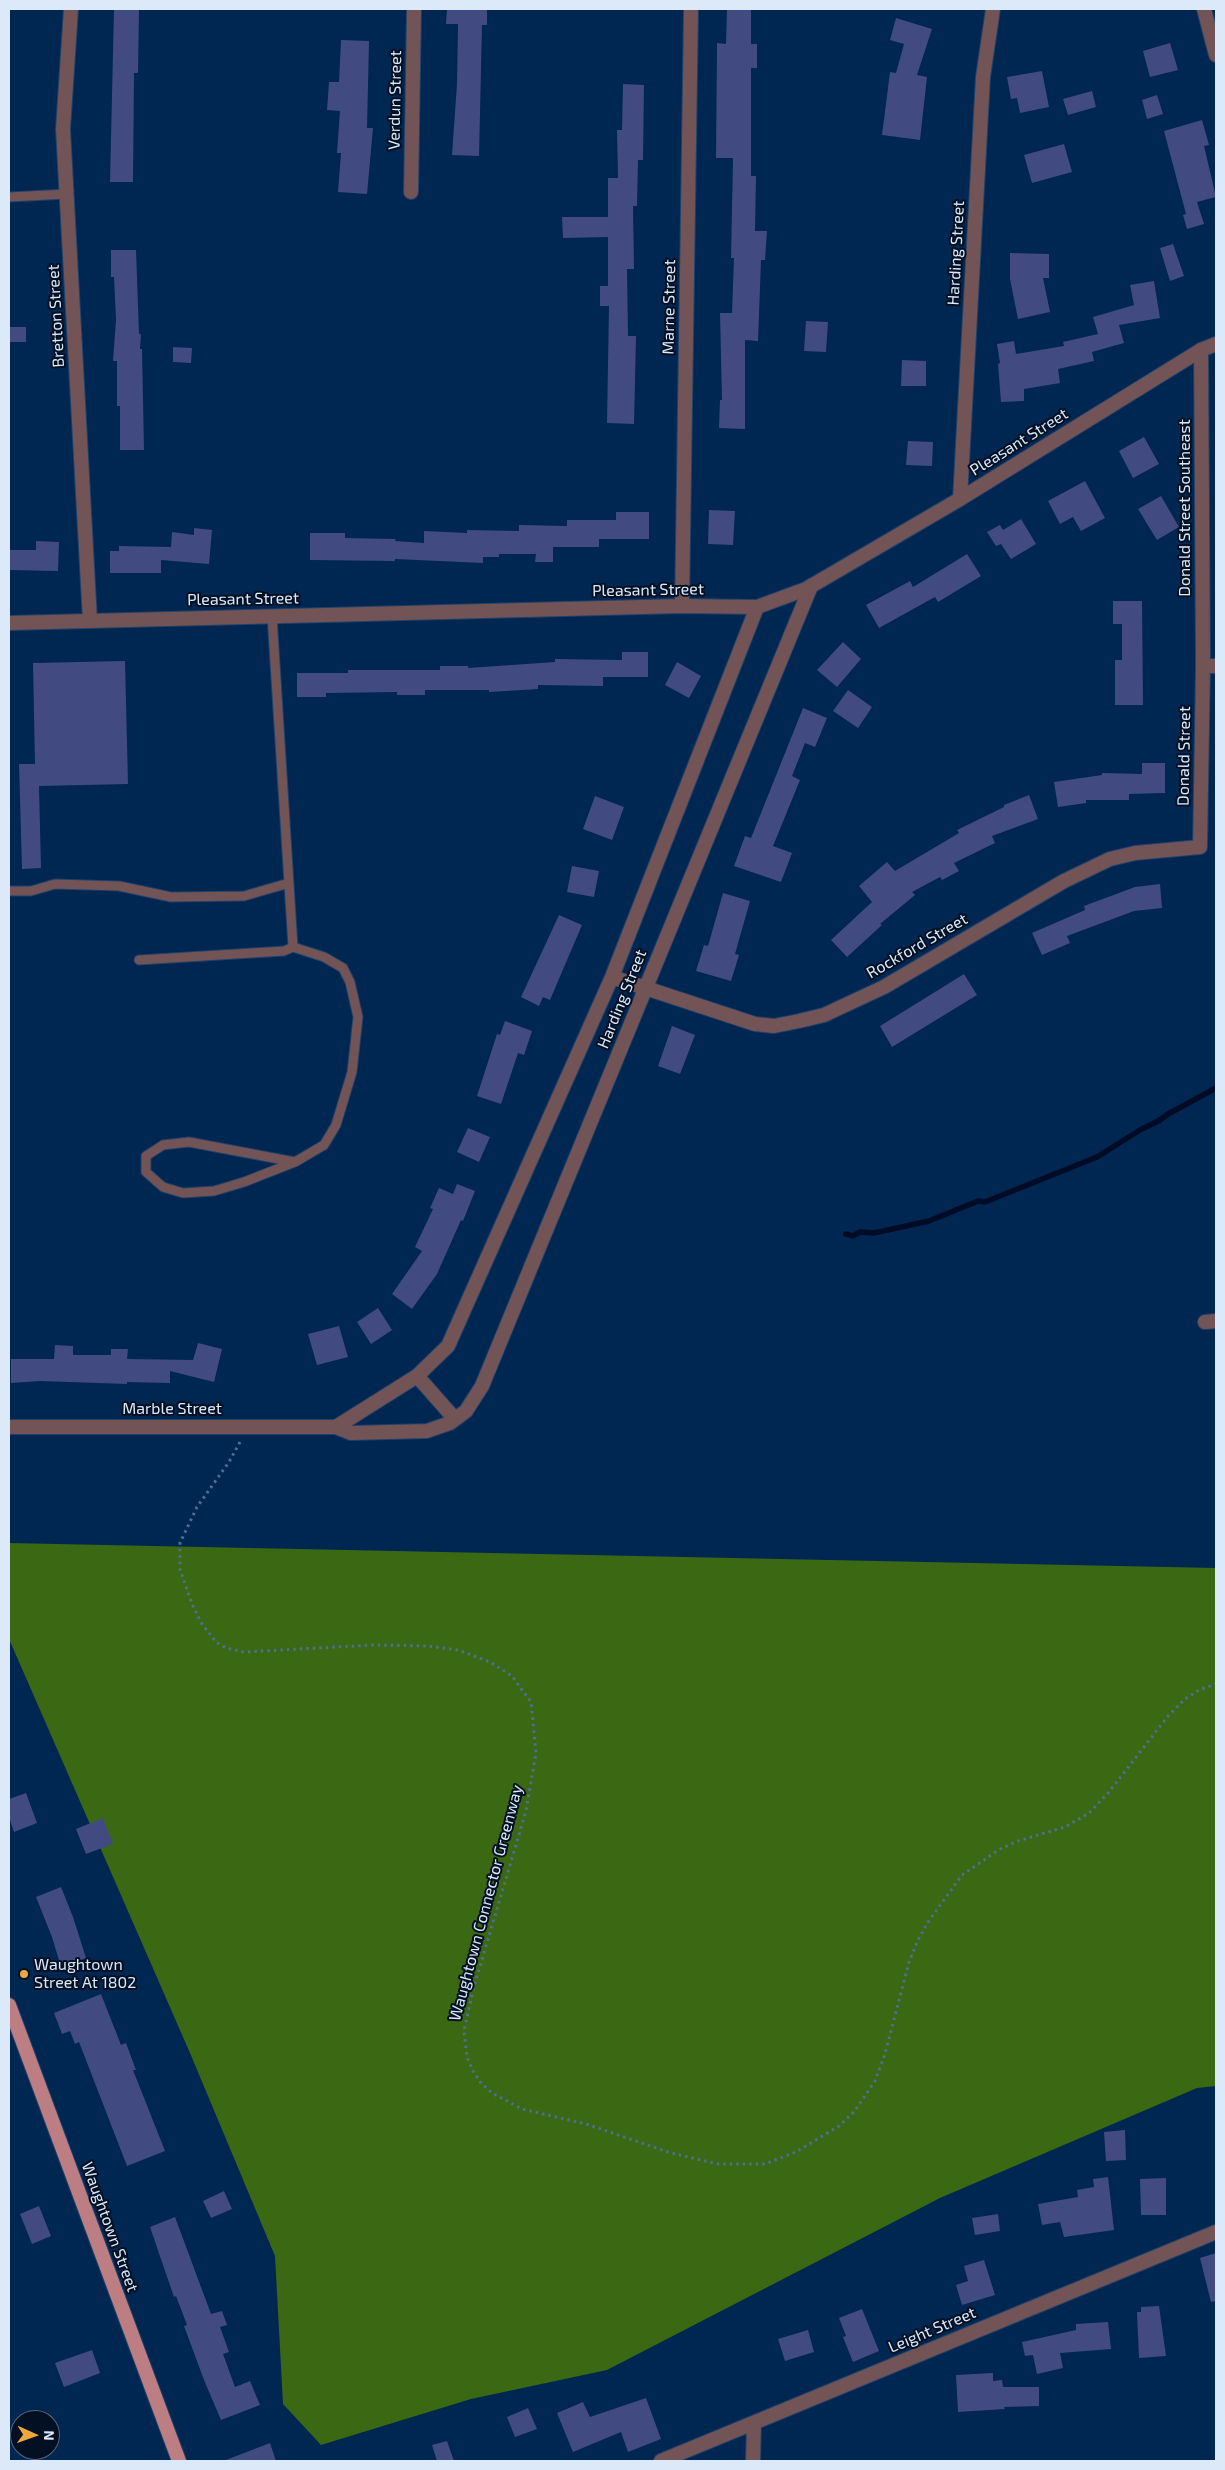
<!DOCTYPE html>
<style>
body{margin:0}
#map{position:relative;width:1225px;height:2470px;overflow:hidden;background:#002652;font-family:"Exo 2",sans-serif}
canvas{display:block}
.frame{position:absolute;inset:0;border:10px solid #dbe9f9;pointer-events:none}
.north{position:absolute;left:10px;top:2410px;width:50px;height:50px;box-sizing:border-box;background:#031023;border:1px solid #596779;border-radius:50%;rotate:92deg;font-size:14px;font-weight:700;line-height:20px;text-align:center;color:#dbe9f9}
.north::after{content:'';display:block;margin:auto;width:18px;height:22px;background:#eda83b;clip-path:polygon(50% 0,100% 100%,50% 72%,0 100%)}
</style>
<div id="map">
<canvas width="1225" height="2470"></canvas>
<div class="frame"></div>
<div class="north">N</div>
</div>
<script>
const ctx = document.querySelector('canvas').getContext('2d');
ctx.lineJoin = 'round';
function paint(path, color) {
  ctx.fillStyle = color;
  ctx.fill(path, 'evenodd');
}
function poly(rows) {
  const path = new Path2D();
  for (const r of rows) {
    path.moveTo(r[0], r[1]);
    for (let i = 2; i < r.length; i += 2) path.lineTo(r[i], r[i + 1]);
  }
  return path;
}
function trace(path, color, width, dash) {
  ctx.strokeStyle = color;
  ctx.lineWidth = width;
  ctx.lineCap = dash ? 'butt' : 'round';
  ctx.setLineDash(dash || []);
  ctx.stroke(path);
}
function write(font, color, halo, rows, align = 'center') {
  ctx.font = font + ' "Exo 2",sans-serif';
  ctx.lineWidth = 4;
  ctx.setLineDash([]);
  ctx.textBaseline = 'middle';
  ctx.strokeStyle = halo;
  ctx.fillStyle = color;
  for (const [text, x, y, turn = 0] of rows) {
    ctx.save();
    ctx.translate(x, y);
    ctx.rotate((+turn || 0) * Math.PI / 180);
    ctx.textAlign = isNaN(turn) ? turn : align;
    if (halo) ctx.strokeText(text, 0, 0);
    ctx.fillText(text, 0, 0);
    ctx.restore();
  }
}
const forest = poly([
 [9,1543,1216,1568,1216,2086,1197,2088,940,2198,607,2370,471,2399,321,2445,283,2404,275,2256,190,2053,9,1639]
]);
const stream = poly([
 [846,1234,853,1236,860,1232,874,1233,929,1221,978,1201,985,1202,1097,1157,1140,1130,1160,1120,1168,1114,1216,1088]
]);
const building = poly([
 [114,9,139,9,138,73,134,73,133,182,110,182],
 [447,9,487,9,487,25,482,25,479,156,452,155,457,84,458,24,446,24],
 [727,9,751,9,751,44,757,44,757,68,751,68,751,176,756,176,755,231,767,231,765,260,761,260,758,341,745,340,745,429,719,428,720,400,722,400,720,313,732,313,734,258,731,258,733,158,716,158,717,43,726,44],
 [896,18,932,29,917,75,927,77,920,140,882,135,890,72,896,73,904,44,890,40],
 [341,40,369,41,367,128,373,128,367,194,338,192,341,153,337,153,340,111,327,110,329,82,339,82],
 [1170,43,1178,70,1150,77,1143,51],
 [1042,71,1049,107,1020,113,1017,98,1011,99,1007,77],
 [623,84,644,85,643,160,638,160,637,206,633,206,634,269,627,269,628,336,636,336,634,424,607,423,609,306,600,306,600,286,608,286,608,237,563,238,562,217,608,217,608,178,618,178,617,130,622,130],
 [1092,91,1096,107,1068,115,1063,99],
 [1157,95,1163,114,1147,119,1142,100],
 [1202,120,1209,145,1204,146,1216,197,1197,202,1204,224,1187,229,1183,215,1186,214,1164,131],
 [1064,144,1072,172,1032,183,1024,155],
 [1173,244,1184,276,1170,281,1160,248],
 [111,250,136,250,139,334,141,334,140,349,142,349,144,450,120,450,120,406,117,406,117,361,113,361,116,320,114,277,111,277],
 [1010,253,1049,254,1049,278,1043,278,1050,312,1018,319,1010,279],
 [1154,281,1160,318,1119,325,1124,343,1092,352,1094,361,1058,369,1060,383,1024,389,1024,401,1001,402,998,364,1000,363,997,344,1014,341,1016,354,1064,346,1063,342,1098,334,1093,317,1134,305,1130,285],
 [806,321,828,322,826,352,804,351],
 [9,327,26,327,26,342,9,342],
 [173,347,192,348,191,363,173,362],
 [902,360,926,361,926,386,901,386],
 [1144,437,1159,464,1133,478,1119,451],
 [908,441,933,442,932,466,906,465],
 [1085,481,1105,518,1081,531,1073,517,1060,524,1048,501],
 [1161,496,1179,527,1157,540,1138,509],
 [709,510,735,511,733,545,708,544],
 [616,512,649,512,649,539,599,539,599,547,553,547,553,562,535,562,536,554,499,554,499,557,483,557,483,563,395,559,395,561,310,560,310,533,345,533,345,538,396,539,395,541,424,543,424,531,467,533,467,530,519,531,519,525,567,526,567,520,616,520],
 [1021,519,1036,544,1011,559,1001,544,996,546,987,532,1000,525,1003,530],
 [194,528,212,530,209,564,161,560,161,573,110,573,110,551,119,551,119,546,171,547,172,532,194,535],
 [36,541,59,542,58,571,9,570,9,550,36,550],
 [967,554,981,576,938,602,935,597,879,628,866,605,910,581,913,587],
 [1113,601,1142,601,1143,705,1115,705,1115,660,1122,660,1122,624,1113,624],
 [843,642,861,659,837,687,817,670],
 [622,652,648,652,648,677,603,677,603,686,538,685,538,689,489,692,489,690,425,690,425,695,397,695,397,692,326,693,326,697,297,697,297,673,348,673,348,670,440,670,440,666,468,666,468,668,555,662,555,659,622,660],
 [125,661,128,784,39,786,41,868,22,869,19,764,35,764,33,663],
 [677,662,701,676,689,698,665,685],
 [848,690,872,707,858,728,833,711],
 [803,708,827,718,815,747,805,743,792,776,800,780,773,846,792,853,781,882,734,866,745,836,751,838],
 [1142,763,1165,763,1165,793,1129,794,1129,800,1086,800,1086,803,1058,807,1054,782,1102,775,1102,773,1142,774],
 [1029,795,1038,819,992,836,995,843,954,863,959,871,942,880,940,877,912,892,915,895,880,924,882,925,847,957,831,940,872,902,859,886,887,862,895,871,959,833,957,830,1004,807,1004,805],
 [595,796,624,807,612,840,583,829],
 [572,866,599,871,594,897,567,892],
 [1160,884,1162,908,1134,911,1067,936,1070,943,1042,955,1032,933,1085,910,1084,906,1135,887],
 [723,893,750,901,735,954,739,955,731,981,696,971,704,945,708,946],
 [559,915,582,925,550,1000,543,997,539,1006,521,997],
 [964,974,977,995,892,1047,880,1026],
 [505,1021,532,1031,524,1055,518,1053,501,1104,477,1096,497,1034,500,1035],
 [672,1026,695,1035,680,1074,658,1066],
 [468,1128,490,1137,479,1162,457,1152],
 [457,1184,475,1191,463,1221,461,1220,437,1274,412,1309,392,1294,422,1251,415,1247,433,1209,430,1208,439,1188,453,1194],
 [378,1308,392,1330,371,1344,357,1322],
 [339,1326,348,1357,317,1365,308,1334],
 [198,1343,222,1349,214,1382,170,1371,170,1383,127,1382,127,1384,40,1381,11,1383,11,1359,54,1359,55,1345,73,1346,73,1355,111,1355,111,1349,128,1349,127,1359,193,1360],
 [26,1793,37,1823,14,1832,9,1817,9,1799],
 [103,1818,113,1844,86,1854,76,1829],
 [61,1887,73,1917,86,1958,61,1967,52,1937,36,1897],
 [101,1994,121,2045,126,2043,136,2070,133,2070,165,2151,127,2166,79,2042,75,2044,70,2031,62,2034,54,2013],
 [1125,2130,1126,2160,1106,2161,1104,2132],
 [1108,2177,1114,2230,1064,2237,1060,2222,1042,2225,1038,2204,1078,2197,1077,2190,1094,2187,1093,2179],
 [1166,2178,1166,2215,1141,2215,1140,2179],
 [224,2191,232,2209,211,2218,203,2201],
 [39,2206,51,2236,32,2244,20,2214],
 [998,2214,1000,2231,975,2235,972,2218],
 [175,2217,211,2314,222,2311,227,2325,220,2327,229,2352,223,2354,235,2387,250,2381,260,2405,221,2420,204,2380,184,2326,187,2325,176,2296,174,2297,150,2227],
 [1216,2253,1216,2301,1211,2302,1200,2258],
 [984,2260,995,2295,962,2305,956,2285,968,2281,964,2266],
 [1159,2306,1166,2356,1139,2358,1137,2312,1141,2312,1141,2307],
 [862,2309,879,2351,853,2362,843,2337,846,2336,839,2318],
 [1108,2322,1111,2349,1060,2353,1063,2368,1037,2374,1033,2355,1025,2356,1022,2342,1076,2330,1076,2324],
 [808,2330,814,2352,785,2361,778,2339],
 [92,2350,100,2373,64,2387,55,2363],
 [993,2373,993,2381,1002,2380,1003,2387,1039,2387,1039,2406,1004,2407,1005,2409,958,2412,956,2375],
 [646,2398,661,2439,628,2452,621,2432,573,2452,557,2413,583,2402,590,2417],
 [528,2408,537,2429,515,2437,507,2417],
 [447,2441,454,2461,437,2461,432,2445],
 [270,2443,276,2461,226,2461,226,2460]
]);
const path = poly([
 [240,1442,229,1462,197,1507,180,1543,180,1569,192,1604,202,1624,216,1642,226,1648,244,1652,373,1645,428,1646,458,1650,490,1662,512,1676,531,1702,536,1753,526,1811,473,1990,464,2031,467,2057,473,2071,481,2083,492,2093,522,2109,586,2124,671,2153,718,2164,765,2164,796,2152,839,2126,854,2112,875,2081,885,2054,909,1962,918,1940,928,1922,962,1875,1000,1849,1018,1841,1065,1827,1089,1813,1109,1792,1168,1716,1185,1699,1199,1690,1216,1684]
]);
const service = poly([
 [9,197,67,194],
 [9,891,31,891,55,884,119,886,171,897,244,896,289,883],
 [293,947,324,957,343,968,350,982,358,1017,352,1072,336,1125,324,1145,295,1162,189,1142,163,1145,146,1156,146,1172,163,1187,183,1193,214,1191,244,1182,295,1162],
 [139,960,284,951,293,947,272,616]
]);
const minor = poly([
 [71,9,63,129,90,621],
 [1204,9,1216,55],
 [411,192,414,9],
 [960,499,983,77,993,9],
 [682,606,691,9],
 [1203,666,1216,666],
 [612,977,755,1024,774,1026,799,1021,824,1015,884,987,1064,881,1110,859,1135,853,1200,847,1203,666,1201,350],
 [1205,1322,1216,1321],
 [417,1376,455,1419],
 [9,1427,336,1427,351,1433,427,1431,450,1423,466,1411,482,1386,811,586],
 [336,1427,417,1376,448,1346,612,977,757,607],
 [661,2461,1216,2232],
 [753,2461,754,2423]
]);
const tertiary = poly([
 [9,623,682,606,757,607,806,589,960,499,1201,350,1216,344]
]);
const primary = poly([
 [9,2005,179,2461]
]);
const markers = [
 [24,1974,5,"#eda83b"]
];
const streetNames = [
 ["Verdun Street",395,100,-89],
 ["Harding Street",956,253,-87],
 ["Marne Street",669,307,-89],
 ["Bretton Street",56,316,-93],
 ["Pleasant Street",1019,442,-32],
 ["Donald Street Southeast",1185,508,-90],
 ["Pleasant Street",648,590,-1],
 ["Pleasant Street",243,599,-1],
 ["Donald Street",1184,756,-89],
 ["Rockford Street",917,946,-30],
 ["Harding Street",622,999,-68],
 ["Marble Street",172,1409],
 ["Waughtown Connector Greenway",486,1903,-75],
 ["Waughtown Street",110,2227,70],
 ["Leight Street",932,2330,-23]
];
const poiNames = [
 ["Waughtown",34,1965],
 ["Street At 1802",34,1983]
];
paint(forest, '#3a6813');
trace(stream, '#000b26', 5.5);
paint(building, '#414b81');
trace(service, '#1f4169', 11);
trace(minor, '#1f4169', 16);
trace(tertiary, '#1f4169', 16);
trace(primary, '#1f4169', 16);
trace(path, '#506e8f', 3, [2.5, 4]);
trace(service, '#725456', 9);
trace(minor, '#725456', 14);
trace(tertiary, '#725456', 14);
trace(primary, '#bc7e83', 14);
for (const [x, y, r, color] of markers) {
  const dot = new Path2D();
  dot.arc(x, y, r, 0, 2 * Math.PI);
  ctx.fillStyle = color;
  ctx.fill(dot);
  trace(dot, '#031023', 2);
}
write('16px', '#dbe9f9', '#031023', streetNames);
write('16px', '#dbe9f9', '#031023', poiNames, 'left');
</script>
